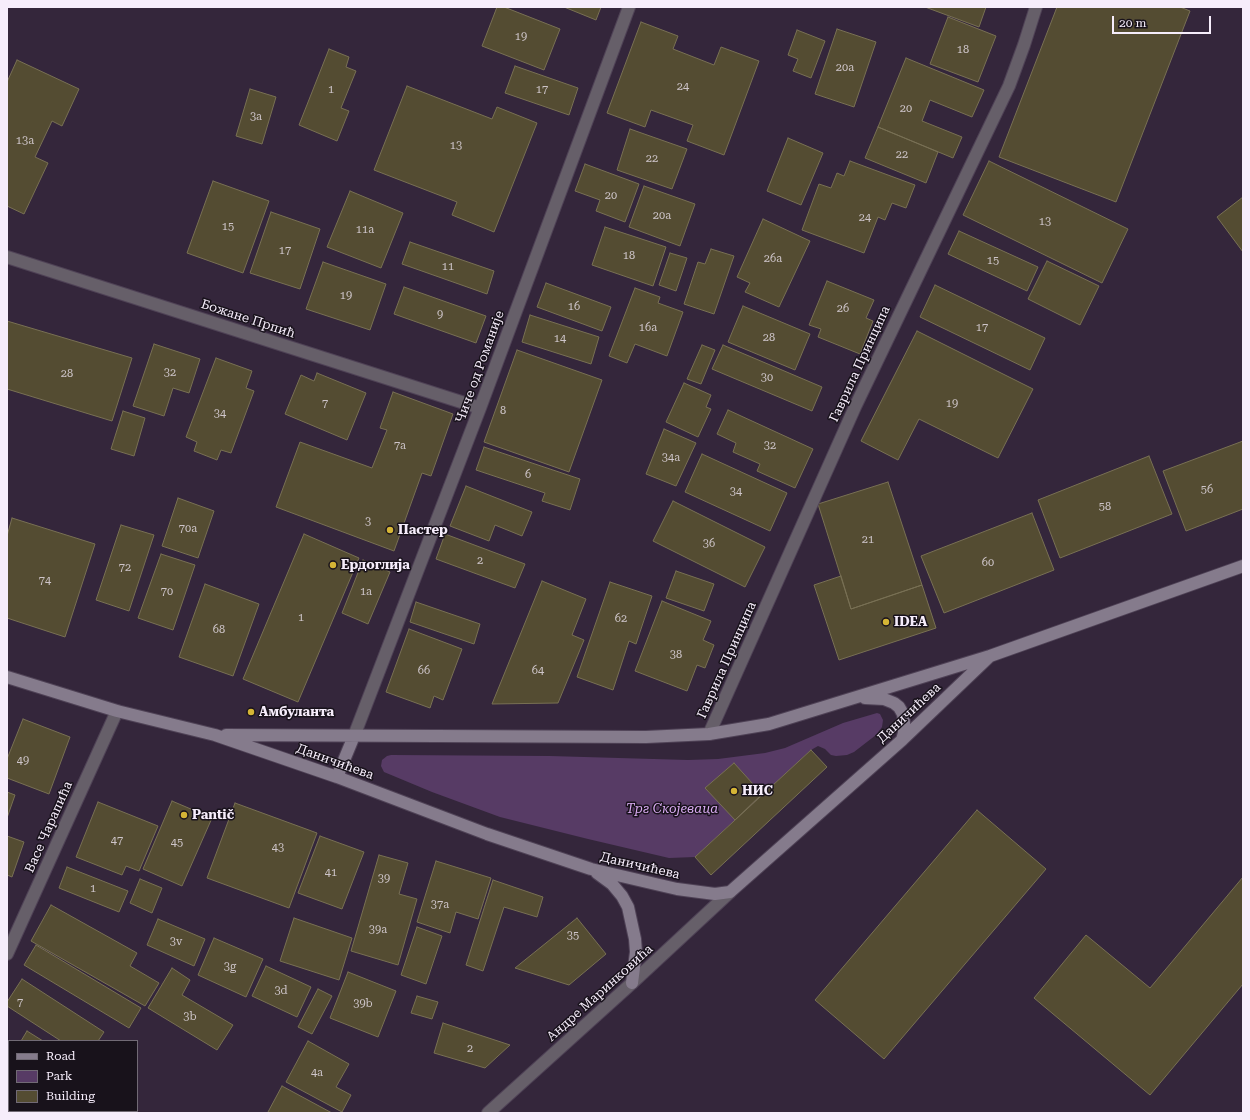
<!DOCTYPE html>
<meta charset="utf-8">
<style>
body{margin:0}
#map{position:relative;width:1250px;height:1120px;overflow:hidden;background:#34263b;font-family:"Roboto Serif",serif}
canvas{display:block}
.frame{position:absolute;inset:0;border:8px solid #f6edfb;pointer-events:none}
.legend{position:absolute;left:8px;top:1040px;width:130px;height:72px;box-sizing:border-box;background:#18121b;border:1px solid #716a75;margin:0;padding:5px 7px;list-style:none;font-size:12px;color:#f6edfb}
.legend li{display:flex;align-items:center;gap:8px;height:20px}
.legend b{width:20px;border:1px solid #716a75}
.scale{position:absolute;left:1112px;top:16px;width:99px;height:18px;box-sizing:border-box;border:2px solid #f6edfb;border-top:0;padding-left:5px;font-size:12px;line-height:14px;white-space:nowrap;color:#f6edfb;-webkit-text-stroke:3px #18121b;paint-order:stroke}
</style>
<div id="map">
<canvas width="1250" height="1120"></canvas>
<div class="frame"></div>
<ul class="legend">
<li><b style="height:5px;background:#857b8c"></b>Road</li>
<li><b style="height:11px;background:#573b65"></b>Park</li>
<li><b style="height:11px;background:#544c32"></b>Building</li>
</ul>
<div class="scale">20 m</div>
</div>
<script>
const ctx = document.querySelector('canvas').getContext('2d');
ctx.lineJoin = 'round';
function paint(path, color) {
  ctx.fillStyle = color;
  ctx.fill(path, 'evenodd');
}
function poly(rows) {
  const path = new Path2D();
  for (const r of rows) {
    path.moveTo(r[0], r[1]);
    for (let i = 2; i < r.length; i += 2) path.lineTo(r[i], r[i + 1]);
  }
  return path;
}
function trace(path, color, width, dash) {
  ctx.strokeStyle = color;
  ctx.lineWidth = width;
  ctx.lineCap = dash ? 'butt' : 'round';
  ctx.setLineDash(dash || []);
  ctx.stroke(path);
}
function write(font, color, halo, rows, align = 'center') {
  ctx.font = font + ' "Roboto Serif",serif';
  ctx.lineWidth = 3;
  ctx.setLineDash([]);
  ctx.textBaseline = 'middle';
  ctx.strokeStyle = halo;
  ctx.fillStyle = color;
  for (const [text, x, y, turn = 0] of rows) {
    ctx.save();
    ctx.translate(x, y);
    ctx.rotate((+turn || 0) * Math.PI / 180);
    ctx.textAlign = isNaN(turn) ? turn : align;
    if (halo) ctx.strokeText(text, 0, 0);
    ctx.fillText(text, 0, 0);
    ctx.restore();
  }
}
const green = poly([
 [877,713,880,714,883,720,882,727,876,735,854,752,847,755,836,756,831,755,825,749,818,746,811,750,695,857,669,858,588,839,500,817,432,792,384,772,381,766,382,760,387,756,391,755,550,756,688,760,718,759,765,753,785,748,843,723]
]);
const building = poly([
 [497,7,504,7,560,29,544,70,482,46,497,7],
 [564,7,601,7,596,20,564,7],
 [925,7,986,7,979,27,925,7],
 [1057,7,1180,7,1190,11,1116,202,999,157,1057,7],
 [948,17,996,36,978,82,930,64,948,17],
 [641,22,678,36,673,49,714,65,721,47,759,61,724,155,687,141,693,125,651,110,645,127,607,113,641,22],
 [837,29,876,42,854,107,815,94,837,29],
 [797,30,825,41,811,78,793,71,798,59,788,55,797,30],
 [329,49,349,57,346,67,356,71,341,108,349,111,337,141,299,125,329,49],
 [906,58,984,90,972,117,930,100,922,121,962,137,953,158,878,127,906,58],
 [17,60,79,89,62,126,52,121,35,157,48,163,24,214,7,206,7,82,17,60],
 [515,66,578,88,569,115,505,93,515,66],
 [407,86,492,119,497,107,537,123,494,232,452,215,457,202,374,170,407,86],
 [250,89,276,97,262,144,236,136,250,89],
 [878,127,938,152,926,183,865,158,878,127],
 [630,129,687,149,672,189,617,170,630,129],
 [788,138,823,153,801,205,767,191,788,138],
 [850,161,915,185,906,208,892,203,885,220,878,217,864,253,802,230,819,184,831,188,837,173,844,176,850,161],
 [989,161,1128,229,1102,283,963,215,989,161],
 [585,164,639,184,625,222,596,211,600,200,575,191,585,164],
 [213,181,269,201,243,273,187,253,213,181],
 [644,186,695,204,680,246,629,227,644,186],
 [350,191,403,213,381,268,327,247,350,191],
 [1243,197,1243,252,1217,217,1243,197],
 [271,212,320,229,300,289,250,273,271,212],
 [763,219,810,241,779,307,745,292,750,283,737,277,763,219],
 [605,227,666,247,653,286,592,265,605,227],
 [959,231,1038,267,1027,291,948,254,959,231],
 [410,242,494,271,487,294,402,264,410,242],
 [711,249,734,256,714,314,684,304,698,262,705,264,711,249],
 [670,253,687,258,676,291,659,285,670,253],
 [1047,261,1099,286,1080,325,1028,299,1047,261],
 [323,262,386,284,370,330,306,309,323,262],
 [827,281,874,300,866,318,873,321,860,354,818,337,821,329,809,325,827,281],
 [546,283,611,307,602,331,537,307,546,283],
 [935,285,1045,338,1030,370,920,317,935,285],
 [404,287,486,316,476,343,394,314,404,287],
 [635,288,660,297,658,303,683,312,667,356,635,344,627,363,609,356,635,288],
 [743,306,810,334,795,370,728,342,743,306],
 [530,315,599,337,591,364,522,342,530,315],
 [7,321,132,358,112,421,7,389,7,321],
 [917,331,1033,389,998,458,919,419,898,460,861,441,917,331],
 [154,344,200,359,189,393,173,388,164,416,133,406,154,344],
 [702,345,715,350,701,384,687,379,702,345],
 [723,345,822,387,812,411,712,369,723,345],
 [517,350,602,380,569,472,484,442,517,350],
 [216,358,252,371,246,388,254,391,231,453,221,450,217,460,194,451,197,442,186,437,216,358],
 [317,373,366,393,347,440,285,414,301,375,314,381,317,373],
 [684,383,711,395,706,407,711,409,698,437,666,422,684,383],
 [393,392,453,414,431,476,422,473,394,551,276,507,300,442,372,468,387,430,380,428,393,392],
 [728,410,813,449,795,488,757,471,760,464,733,452,736,443,717,434,728,410],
 [123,411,145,418,134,456,111,449,123,411],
 [664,429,696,443,676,486,646,474,664,429],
 [1243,441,1243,509,1186,531,1163,471,1243,441],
 [484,447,580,479,570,510,542,501,545,493,476,470,484,447],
 [702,454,787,493,770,531,685,492,702,454],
 [1149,456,1172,514,1060,558,1038,500,1149,456],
 [888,482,922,585,851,609,818,504,888,482],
 [466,486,532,512,522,536,495,525,489,541,450,526,466,486],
 [178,498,214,511,198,558,162,546,178,498],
 [673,501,765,547,745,587,653,541,673,501],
 [1032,513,1054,570,944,613,921,556,1032,513],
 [12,518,95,544,65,637,7,618,7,536,12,518],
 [121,525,154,535,129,611,96,600,121,525],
 [304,534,359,558,298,702,243,679,304,534],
 [445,534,525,564,515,588,436,559,445,534],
 [161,554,195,565,173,630,138,618,161,554],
 [363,560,390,572,368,624,342,613,363,560],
 [676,571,714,584,704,611,666,598,676,571],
 [841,576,851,609,922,585,936,628,839,660,814,585,841,576],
 [542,581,586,599,572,635,584,640,558,703,492,704,542,581],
 [610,582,652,596,636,644,629,641,613,690,577,677,610,582],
 [205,584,259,604,233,676,179,657,205,584],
 [662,601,711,621,703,640,714,645,705,668,697,665,687,691,635,671,662,601],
 [416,602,480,624,474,644,410,622,416,602],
 [409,629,462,649,443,700,434,696,430,708,386,692,409,629],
 [23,719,70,737,49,794,7,778,7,759,23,719],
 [811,750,827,767,711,875,695,857,811,750],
 [734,763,762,794,735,820,705,788,734,763],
 [7,792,15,795,7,818,7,792],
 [172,801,212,818,182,886,143,869,172,801],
 [98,802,158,826,139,871,126,866,122,875,76,857,98,802],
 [235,803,317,833,289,908,207,878,235,803],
 [977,810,1046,869,884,1059,815,1000,977,810],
 [7,836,24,842,12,877,7,875,7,836],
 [320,836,364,852,342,909,298,893,320,836],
 [379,855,408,863,399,894,417,899,398,965,351,951,379,855],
 [436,861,491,878,478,919,456,912,450,933,417,922,436,861],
 [67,867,128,891,119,912,59,888,67,867],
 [1243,877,1243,984,1150,1095,1034,998,1086,935,1150,988,1243,877],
 [140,879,162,888,152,913,130,903,140,879],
 [493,880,543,897,537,917,504,907,483,971,466,965,493,880],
 [51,905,137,953,130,966,159,983,145,1006,31,941,51,905],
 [294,918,352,938,339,980,280,961,294,918],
 [577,918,606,954,569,985,515,968,577,918],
 [158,919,205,939,194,966,147,945,158,919],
 [417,927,442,936,426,984,401,975,417,927],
 [214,938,263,959,246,997,198,975,214,938],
 [36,945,141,1008,129,1028,24,965,36,945],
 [266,966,311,987,297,1017,252,996,266,966],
 [172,968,190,980,182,995,233,1025,217,1050,148,1008,172,968],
 [348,972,396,991,378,1037,330,1018,348,972],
 [22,979,104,1032,98,1041,61,1041,7,1006,7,1002,22,979],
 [318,989,332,996,312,1034,298,1027,318,989],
 [417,996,438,1002,432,1019,411,1013,417,996],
 [443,1023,510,1045,485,1068,434,1053,443,1023],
 [27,1031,43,1041,21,1041,27,1031],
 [308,1041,349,1064,336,1087,351,1095,342,1112,286,1082,308,1041],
 [282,1086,332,1113,269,1113,268,1112,282,1086],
 [74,1111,115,1111,118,1113,76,1113,74,1111]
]);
const street = poly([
 [7,257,480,408],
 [709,734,855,407,1009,86,1024,45,1036,7],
 [354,736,480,408,629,7],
 [7,954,117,711],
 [488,1113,632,983,730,892]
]);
const secondary = poly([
 [7,677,117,711,215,735,337,777,487,834,591,869,677,889,715,894,730,892,902,740,990,656],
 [865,698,884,699,894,703,899,707,903,714,904,723,904,733,902,740],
 [226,735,646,737,709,734,769,724,990,656,1243,566],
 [337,777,354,736],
 [597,873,612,884,622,896,628,907,635,939,636,952,632,983]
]);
const markers = [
 [390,530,4,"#d5b535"],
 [333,565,4,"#d5b535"],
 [886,622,4,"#d5b535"],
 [251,712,4,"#d5b535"],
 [734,791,4,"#d5b535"],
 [184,815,4,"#d5b535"]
];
const numberNames = [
 ["19",521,37],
 ["18",963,50],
 ["20a",845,68],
 ["24",683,87],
 ["1",331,90],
 ["17",542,90],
 ["20",906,109],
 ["3a",256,117],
 ["13a",25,141],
 ["13",456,146],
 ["22",902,155],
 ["22",652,159],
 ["20",611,196],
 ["20a",662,216],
 ["24",865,218],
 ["13",1045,222],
 ["15",228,227],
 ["11a",365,230],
 ["17",285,251],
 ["18",629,256],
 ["26a",773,259],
 ["15",993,261],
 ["11",448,267],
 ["19",346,296],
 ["16",574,307],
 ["26",843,309],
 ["9",440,315],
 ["16a",648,328],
 ["17",982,328],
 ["28",769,338],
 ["14",560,339],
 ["32",170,373],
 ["28",67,374],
 ["30",767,378],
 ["7",325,404],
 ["19",952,404],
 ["8",503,411],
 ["34",220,414],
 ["7a",400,446],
 ["32",770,446],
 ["34a",671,458],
 ["6",528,475],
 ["56",1207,490],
 ["34",736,492],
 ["58",1105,507],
 ["3",368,522],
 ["70a",188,529],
 ["21",868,540],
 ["36",709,544],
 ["2",480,561],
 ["60",988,563],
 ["72",125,568],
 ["74",45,581],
 ["70",167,592],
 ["1a",366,592],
 ["1",301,618],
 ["62",621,619],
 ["68",219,630],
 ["38",676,655],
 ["66",424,671],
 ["64",538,671],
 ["49",23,761],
 ["47",117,841],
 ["45",177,843],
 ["43",278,848],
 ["41",331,873],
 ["39",384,879],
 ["1",93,889],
 ["37a",440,905],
 ["39a",378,930],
 ["35",573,936],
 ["3v",176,942],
 ["3g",230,967],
 ["3d",281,991],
 ["7",20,1003],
 ["39b",363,1004],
 ["3b",190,1017],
 ["2",470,1049],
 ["4a",317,1073]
];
const streetNames = [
 ["Божане Прпић",248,319,18],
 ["Гаврила Принципа",860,364,-65],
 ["Чиче од Романије",480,367,-70],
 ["Гаврила Принципа",727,660,-66],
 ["Даничићева",909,713,-43],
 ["Даничићева",335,762,20],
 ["Васе Чарапића",49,827,-66],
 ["Даничићева",640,866,13],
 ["Андре Маринковића",600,993,-42]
];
const poiNames = [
 ["Пастер",398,530],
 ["Ердоглија",341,565],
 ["IDEA",894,622],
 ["Амбуланта",259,712],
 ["НИС",742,791],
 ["Pantič",192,815]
];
const parkNames = [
 ["Трг Скојеваца",672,809]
];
paint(green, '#573b65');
paint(building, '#544c32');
trace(building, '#787054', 1);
trace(street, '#4f4256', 14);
trace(secondary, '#4f4256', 14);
trace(street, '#665f69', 12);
trace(secondary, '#857b8c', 12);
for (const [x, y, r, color] of markers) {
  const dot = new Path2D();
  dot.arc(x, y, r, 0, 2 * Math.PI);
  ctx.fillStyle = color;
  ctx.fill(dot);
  trace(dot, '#18121b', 1.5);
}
write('11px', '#cec5c9', null, numberNames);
write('13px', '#f6edfb', '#18121b', streetNames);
write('bold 13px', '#f6edfb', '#18121b', poiNames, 'left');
write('italic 13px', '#daacf3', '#18121b', parkNames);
</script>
